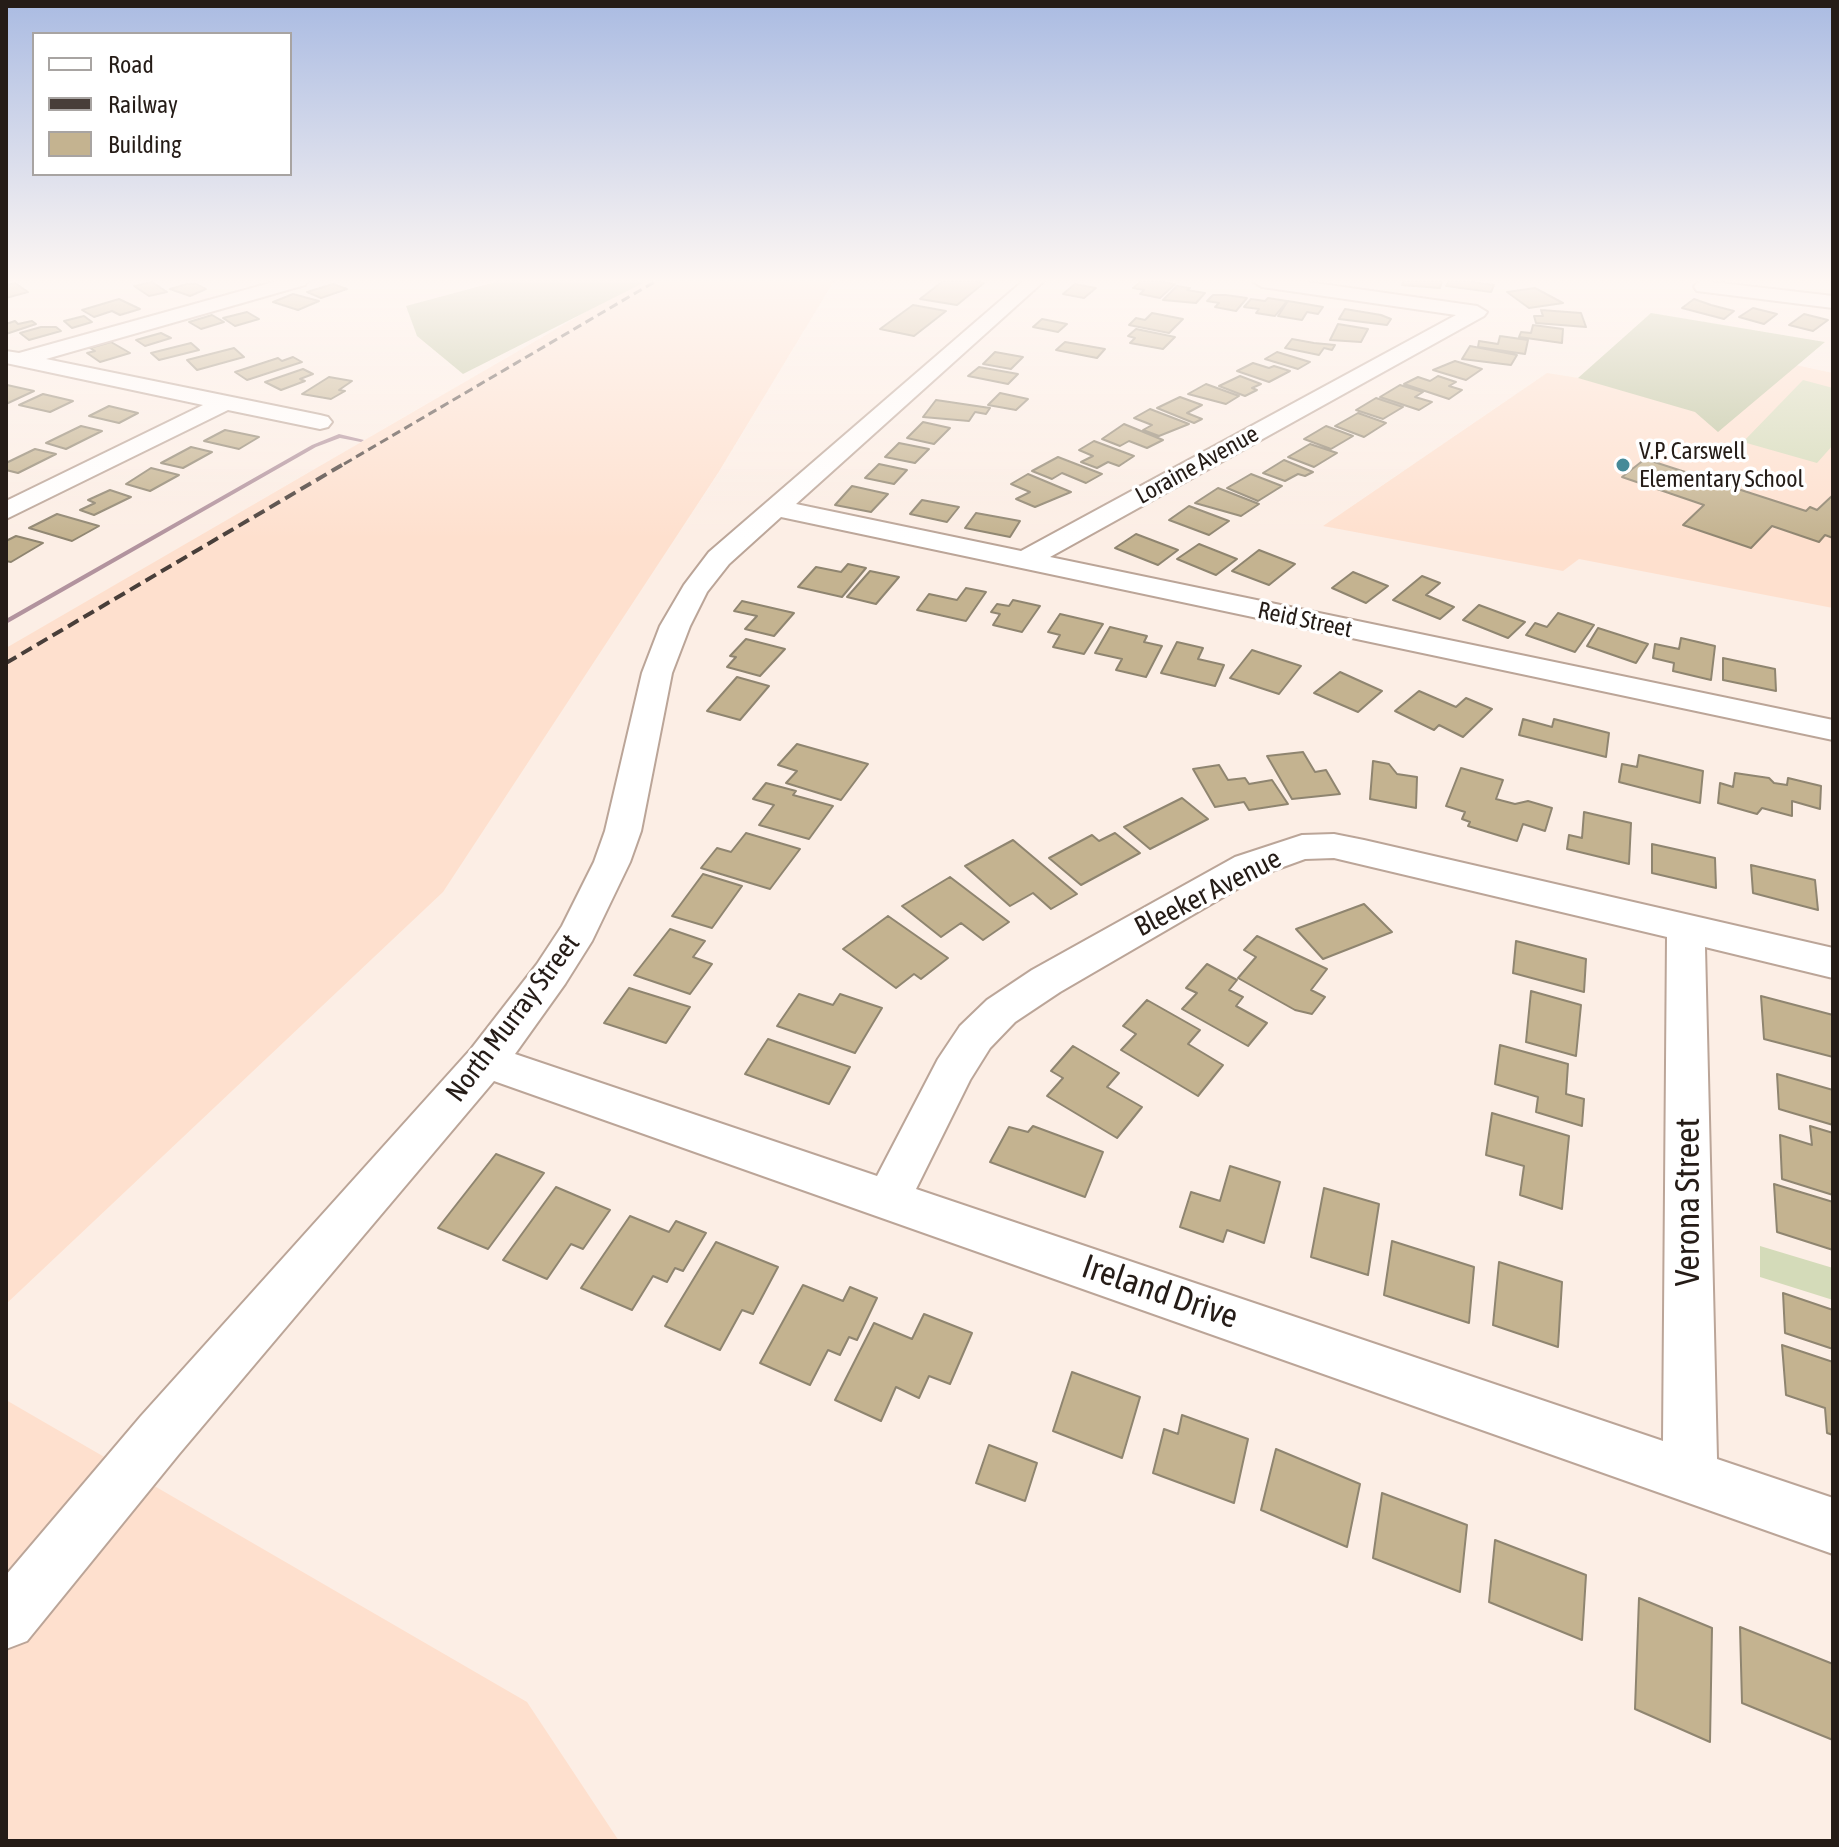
<!DOCTYPE html>
<style>
body{margin:0}
#map{position:relative;width:1839px;height:1847px;overflow:hidden;background:#fceee5;font-family:"Asap Condensed",sans-serif}
canvas{display:block}
.frame{position:absolute;inset:0;border:8px solid #251c17;pointer-events:none}
.legend{position:absolute;left:32px;top:32px;width:260px;height:144px;box-sizing:border-box;background:#fff;border:2px solid #a8a4a2;margin:0;padding:10px 14px;list-style:none;font-size:24px;color:#251c17}
.legend li{display:flex;align-items:center;gap:16px;height:40px}
.legend b{width:40px;border:2px solid #a8a4a2}
</style>
<div id="map">
<canvas width="1839" height="1847"></canvas>
<div class="frame"></div>
<ul class="legend">
<li><b style="height:10px;background:#fff"></b>Road</li>
<li><b style="height:10px;background:#483e39"></b>Railway</li>
<li><b style="height:22px;background:#c4b390"></b>Building</li>
</ul>
</div>
<script>
const ctx = document.querySelector('canvas').getContext('2d');
ctx.lineJoin = 'round';
function paint(path, color) {
  ctx.fillStyle = color;
  ctx.fill(path, 'evenodd');
}
function poly(rows) {
  const path = new Path2D();
  for (const r of rows) {
    path.moveTo(r[0], r[1]);
    for (let i = 2; i < r.length; i += 2) path.lineTo(r[i], r[i + 1]);
  }
  return path;
}
function trace(path, color, width, dash) {
  ctx.strokeStyle = color;
  ctx.lineWidth = width;
  ctx.lineCap = dash ? 'butt' : 'round';
  ctx.setLineDash(dash || []);
  ctx.stroke(path);
}
function write(font, color, halo, rows, align = 'center') {
  ctx.font = font + ' "Asap Condensed",sans-serif';
  ctx.lineWidth = 7;
  ctx.setLineDash([]);
  ctx.textBaseline = 'middle';
  ctx.strokeStyle = halo;
  ctx.fillStyle = color;
  for (const [text, x, y, turn = 0] of rows) {
    ctx.save();
    ctx.translate(x, y);
    ctx.rotate((+turn || 0) * Math.PI / 180);
    ctx.textAlign = isNaN(turn) ? turn : align;
    if (halo) ctx.strokeText(text, 0, 0);
    ctx.fillText(text, 0, 0);
    ctx.restore();
  }
}
const built = poly([
 [639,281,834,281,718,473,443,892,6,1304,6,648],
 [1791,364,1833,373,1833,608,1579,559,1563,571,1323,526,1547,373,1746,404],
 [6,1400,527,1702,619,1841,6,1841]
]);
const green = poly([
 [1803,380,1833,388,1833,445,1817,463,1743,442],
 [1760,1246,1833,1268,1833,1300,1760,1277]
]);
const forest = poly([
 [499,281,647,281,463,374,417,336,406,306],
 [1651,313,1825,342,1718,432,1695,412,1578,378]
]);
const stream = poly([
 [339,434,364,440,361,442,340,438,316,447,6,624,6,619,312,445,339,434]
]);
const building = poly([
 [943,281,973,281,984,283,957,305,920,299,943,281],
 [1141,281,1155,281,1175,284,1160,298,1140,294,1144,290,1133,288,1141,281],
 [1404,281,1442,281,1440,288,1402,285,1404,281],
 [1449,281,1464,281,1494,285,1491,292,1446,286,1449,281],
 [152,282,167,292,149,296,134,286,152,282],
 [15,283,28,292,6,298,6,285,15,283],
 [187,284,197,284,206,289,190,296,170,289,187,284],
 [333,284,347,289,321,298,307,292,333,284],
 [1075,284,1096,288,1084,298,1063,294,1075,284],
 [1177,286,1190,288,1187,290,1205,293,1196,303,1163,300,1177,286],
 [1535,288,1563,303,1529,308,1507,292,1535,288],
 [293,294,319,301,298,310,273,302,293,294],
 [1213,295,1226,295,1247,298,1236,311,1215,307,1219,303,1207,301,1213,295],
 [1268,298,1287,301,1275,316,1256,313,1259,309,1244,307,1251,299,1265,301,1268,298],
 [119,299,140,309,120,315,112,311,94,317,82,310,119,299],
 [1694,299,1711,305,1734,311,1724,319,1682,308,1694,299],
 [1288,301,1323,307,1318,314,1307,312,1302,320,1278,316,1288,301],
 [913,305,946,311,914,336,880,329,913,305],
 [1753,308,1777,314,1764,324,1739,317,1753,308],
 [1345,309,1381,315,1391,319,1387,325,1339,319,1345,309],
 [1541,310,1581,313,1586,327,1536,323,1534,316,1543,316,1541,310],
 [247,312,259,319,235,326,223,318,247,312],
 [1152,313,1183,319,1169,333,1129,325,1136,318,1145,320,1152,313],
 [1804,314,1828,320,1813,331,1789,325,1804,314],
 [212,315,224,322,201,329,189,322,212,315],
 [84,316,92,322,72,328,64,321,84,316],
 [1042,319,1067,324,1058,332,1033,327,1042,319],
 [15,321,18,324,32,321,36,324,6,334,6,324,15,321],
 [1338,324,1368,329,1361,342,1330,340,1338,324],
 [1533,325,1563,329,1562,343,1519,337,1521,332,1531,333,1533,325],
 [41,327,56,327,61,331,29,340,20,333,41,327],
 [1136,329,1175,337,1163,349,1130,343,1135,338,1128,336,1136,329],
 [161,333,171,338,145,346,136,340,161,333],
 [1500,336,1528,340,1525,354,1478,347,1479,341,1498,344,1500,336],
 [1292,339,1314,343,1335,345,1332,350,1324,348,1319,355,1285,348,1292,339],
 [111,342,130,353,100,362,87,353,95,351,90,348,111,342],
 [1065,342,1105,349,1097,358,1056,350,1065,342],
 [191,343,199,350,159,360,151,353,191,343],
 [1470,346,1517,355,1511,365,1462,359,1470,346],
 [234,348,244,357,197,370,187,360,234,348],
 [995,352,1023,357,1011,369,983,364,995,352],
 [1277,352,1310,362,1298,369,1265,359,1277,352],
 [293,357,302,362,247,380,235,372,278,358,282,361,293,357],
 [1455,361,1482,369,1466,380,1433,370,1455,361],
 [1253,363,1269,368,1274,366,1290,371,1269,382,1237,371,1253,363],
 [979,367,1018,374,1008,384,968,376,979,367],
 [303,369,313,374,300,379,305,381,281,390,265,382,303,369],
 [1240,376,1261,384,1252,388,1257,390,1245,396,1219,386,1240,376],
 [1438,376,1456,382,1449,386,1462,390,1449,399,1404,384,1418,377,1430,381,1438,376],
 [329,377,352,381,339,390,345,391,331,399,302,394,329,377],
 [1206,384,1239,396,1226,404,1188,394,1206,384],
 [1400,385,1423,392,1415,397,1432,402,1419,410,1380,397,1400,385],
 [6,386,7,385,34,391,6,404,6,386],
 [1000,393,1028,399,1016,410,988,405,1000,393],
 [43,394,73,401,50,412,19,405,43,394],
 [1180,397,1202,405,1187,413,1202,419,1194,423,1157,408,1180,397],
 [1376,398,1403,407,1383,419,1356,410,1376,398],
 [936,400,990,408,986,414,975,412,969,421,923,417,936,400],
 [109,406,138,413,119,423,89,416,109,406],
 [1150,409,1189,424,1159,436,1143,430,1152,425,1134,418,1150,409],
 [1358,413,1386,423,1364,437,1335,426,1358,413],
 [923,422,950,428,934,444,907,438,923,422],
 [1124,424,1163,440,1147,448,1129,441,1120,446,1102,439,1124,424],
 [81,426,102,431,66,449,46,443,81,426],
 [1326,426,1353,436,1331,449,1304,439,1326,426],
 [225,430,259,437,239,449,204,441,225,430],
 [1094,441,1134,456,1119,466,1108,462,1097,468,1081,462,1093,456,1079,450,1094,441],
 [899,443,929,449,915,463,885,457,899,443],
 [1310,444,1337,453,1314,467,1288,457,1310,444],
 [191,447,212,452,183,468,161,463,191,447],
 [35,449,56,454,18,473,6,470,6,463,35,449],
 [1058,457,1102,474,1086,483,1062,473,1052,479,1032,471,1058,457],
 [1645,459,1806,511,1810,507,1817,510,1833,495,1833,538,1825,535,1819,542,1772,526,1751,548,1683,525,1704,505,1622,477,1645,459],
 [1284,460,1313,472,1305,476,1298,474,1285,481,1263,473,1284,460],
 [879,464,907,470,894,484,865,478,879,464],
 [151,468,179,475,150,491,126,484,151,468],
 [1028,474,1071,492,1035,507,1016,499,1030,492,1011,484,1028,474],
 [1251,474,1282,486,1258,501,1227,488,1251,474],
 [852,486,888,494,871,512,835,505,852,486],
 [1218,488,1259,504,1241,516,1195,503,1218,488],
 [110,490,131,497,94,515,80,510,95,503,88,500,110,490],
 [922,500,959,507,947,522,910,514,922,500],
 [1189,506,1229,521,1209,535,1169,520,1189,506],
 [976,513,1020,521,1010,537,965,528,976,513],
 [57,514,99,526,72,541,29,528,57,514],
 [1136,534,1178,550,1158,565,1115,548,1136,534],
 [16,536,43,543,11,562,6,561,6,541,16,536],
 [1199,544,1237,559,1216,575,1177,559,1199,544],
 [1259,550,1295,564,1269,585,1232,571,1259,550],
 [848,564,866,568,842,597,798,587,816,567,841,572,848,564],
 [870,571,899,577,876,604,847,597,870,571],
 [1353,572,1388,586,1366,603,1332,588,1353,572],
 [1422,576,1440,583,1426,595,1454,607,1440,619,1393,600,1422,576],
 [966,588,986,592,966,621,917,610,929,594,957,600,966,588],
 [1013,600,1040,606,1022,632,993,625,1000,614,991,612,997,604,1009,606,1013,600],
 [742,601,794,613,774,636,745,629,757,616,734,611,742,601],
 [1479,605,1525,622,1508,638,1463,620,1479,605],
 [1558,613,1594,625,1575,652,1526,635,1535,623,1547,627,1558,613],
 [1060,614,1103,624,1084,654,1053,647,1060,635,1048,632,1060,614],
 [1110,627,1147,636,1144,642,1162,646,1146,677,1116,670,1122,659,1095,653,1110,627],
 [1598,628,1648,644,1636,663,1587,646,1598,628],
 [1681,638,1715,646,1711,680,1673,671,1674,663,1653,658,1655,644,1679,649,1681,638],
 [746,639,785,649,760,676,727,667,736,657,730,656,746,639],
 [1177,642,1203,648,1198,659,1224,665,1215,686,1161,673,1177,642],
 [1252,650,1301,666,1279,694,1230,678,1252,650],
 [1723,658,1775,669,1776,691,1723,680,1723,658],
 [1340,672,1382,691,1358,712,1314,693,1340,672],
 [737,677,769,686,740,720,707,711,737,677],
 [1419,691,1456,707,1466,698,1492,709,1463,737,1439,725,1434,730,1395,711,1419,691],
 [1523,719,1552,727,1554,719,1609,733,1606,757,1519,735,1523,719],
 [797,744,868,764,841,800,786,783,797,771,778,765,797,744],
 [1303,752,1315,772,1326,770,1340,794,1292,799,1267,756,1303,752],
 [1639,755,1703,771,1700,803,1619,782,1622,764,1637,767,1639,755],
 [1373,761,1389,764,1397,774,1417,777,1416,808,1370,799,1373,761],
 [1219,765,1228,780,1245,778,1249,784,1272,780,1288,804,1249,810,1244,802,1215,807,1193,769,1219,765],
 [1461,768,1503,780,1496,799,1515,804,1528,801,1552,808,1545,831,1523,824,1517,841,1468,826,1470,822,1462,819,1465,812,1446,806,1461,768],
 [1735,773,1769,778,1774,783,1787,785,1788,778,1821,786,1820,809,1792,801,1792,816,1762,808,1757,814,1718,803,1720,783,1733,787,1735,773],
 [766,783,796,791,793,795,833,806,809,839,759,825,774,805,753,799,766,783],
 [1182,798,1208,819,1150,849,1124,827,1182,798],
 [1584,812,1631,823,1629,864,1567,849,1569,835,1582,838,1584,812],
 [746,833,800,849,770,889,701,868,717,848,731,852,746,833],
 [1115,833,1140,853,1081,885,1049,858,1092,835,1099,841,1115,833],
 [1013,840,1077,894,1051,909,1033,893,1010,906,965,866,1013,840],
 [1652,844,1715,858,1716,888,1652,873,1652,844],
 [1751,865,1815,880,1818,910,1753,893,1751,865],
 [703,874,742,886,712,928,672,916,703,874],
 [950,877,1009,922,983,940,961,923,941,937,902,906,950,877],
 [1364,904,1392,932,1323,959,1296,929,1364,904],
 [888,916,948,958,921,979,914,974,896,988,843,949,888,916],
 [670,929,705,941,693,957,712,964,690,994,634,975,670,929],
 [1257,936,1327,969,1311,990,1325,997,1312,1014,1295,1010,1238,978,1256,957,1244,950,1257,936],
 [1516,941,1586,959,1584,992,1513,973,1516,941],
 [1207,964,1237,980,1229,990,1243,997,1236,1006,1267,1023,1248,1046,1182,1009,1197,993,1186,988,1207,964],
 [629,988,690,1007,666,1043,604,1023,629,988],
 [1531,991,1581,1005,1576,1056,1526,1042,1531,991],
 [799,994,833,1005,840,994,882,1008,855,1053,777,1026,799,994],
 [1761,996,1833,1015,1833,1057,1764,1039,1761,996],
 [1147,1000,1200,1030,1188,1044,1223,1065,1198,1096,1121,1050,1136,1034,1123,1026,1147,1000],
 [768,1039,850,1067,829,1104,745,1074,768,1039],
 [1500,1045,1568,1064,1566,1094,1584,1099,1582,1126,1536,1112,1538,1097,1495,1084,1500,1045],
 [1073,1046,1119,1073,1107,1087,1142,1107,1117,1138,1047,1096,1063,1078,1051,1071,1073,1046],
 [1777,1074,1833,1090,1833,1125,1779,1109,1777,1074],
 [1492,1113,1569,1136,1562,1209,1520,1195,1524,1166,1486,1155,1492,1113],
 [1033,1126,1103,1152,1085,1197,990,1162,1009,1127,1028,1132,1033,1126],
 [1810,1126,1833,1133,1833,1195,1782,1179,1780,1135,1812,1145,1810,1126],
 [496,1154,544,1173,488,1249,438,1228,496,1154],
 [1230,1166,1280,1182,1264,1243,1227,1230,1223,1242,1180,1227,1191,1192,1220,1201,1230,1166],
 [1774,1184,1833,1202,1833,1250,1777,1232,1774,1184],
 [556,1187,610,1210,583,1249,571,1244,547,1279,503,1260,556,1187],
 [1324,1188,1379,1204,1368,1275,1311,1257,1324,1188],
 [630,1216,669,1232,676,1221,706,1233,683,1271,675,1268,667,1282,653,1276,632,1310,581,1288,630,1216],
 [1392,1241,1474,1267,1469,1323,1384,1295,1392,1241],
 [716,1242,778,1267,753,1314,742,1310,720,1350,665,1326,716,1242],
 [1499,1262,1562,1282,1558,1347,1493,1325,1499,1262],
 [803,1285,843,1301,850,1287,877,1298,857,1340,849,1337,840,1355,828,1350,810,1385,760,1363,803,1285],
 [1783,1293,1833,1310,1833,1349,1785,1333,1783,1293],
 [924,1314,972,1333,950,1384,929,1376,919,1398,896,1387,881,1421,835,1400,874,1323,912,1339,924,1314],
 [1782,1345,1833,1362,1833,1435,1827,1433,1825,1408,1786,1395,1782,1345],
 [1072,1372,1140,1397,1122,1458,1053,1431,1072,1372],
 [1182,1415,1248,1439,1234,1503,1153,1473,1164,1429,1178,1434,1182,1415],
 [989,1445,1037,1463,1025,1501,976,1483,989,1445],
 [1276,1449,1360,1484,1347,1547,1261,1510,1276,1449],
 [1382,1493,1467,1525,1460,1592,1373,1558,1382,1493],
 [1495,1540,1586,1575,1582,1640,1489,1602,1495,1540],
 [1639,1598,1712,1628,1710,1742,1635,1709,1639,1598],
 [1740,1627,1833,1664,1833,1740,1742,1703,1740,1627]
]);
const minor = poly([
 [277,281,308,281,305,285,46,359,320,415,328,417,332,422,328,427,320,429,228,410,6,519,6,501,203,405,6,363,6,351,19,353,277,281],
 [1023,281,1044,281,796,504,1021,551,1456,315,1262,287,1252,281,1301,281,1477,306,1487,312,1484,316,1050,557,1833,720,1833,740,781,517,729,564,707,592,690,626,672,673,641,831,630,862,592,941,565,984,515,1054,877,1176,938,1059,960,1026,987,1000,1032,970,1235,857,1302,835,1334,834,1364,840,1833,948,1833,978,1705,947,1717,1459,1833,1498,1833,1554,494,1081,179,1454,27,1641,6,1649,6,1575,141,1416,471,1049,537,964,562,926,594,862,605,831,642,673,660,626,684,585,709,552,1023,281],
 [1334,858,1667,937,1663,1441,916,1189,970,1080,990,1048,1015,1022,1060,992,1261,875,1305,859,1334,858],
 [1704,281,1833,296,1833,308,1697,291,1694,287,1697,283,1704,281]
]);
const railFar1 = poly([
 [344,464,656,281]
]);
const rail = poly([
 [6,663,347,462]
]);
const markers = [
 [1623,465,8,"#468a98"]
];
const farPoinames = [
 ["V.P. Carswell",1639,451],
 ["Elementary School",1639,479]
];
const farStreetnames = [
 ["Loraine Avenue",1197,465,-29],
 ["Reid Street",1305,620,12]
];
const streetNames = [
 ["Bleeker Avenue",1208,893,-27],
 ["North Murray Street",513,1018,-53]
];
const nearStreetnames = [
 ["Verona Street",1688,1202,-90],
 ["Ireland Drive",1160,1292,19]
];
paint(built, '#fee0ce');
paint(green, '#d4dbb9');
paint(forest, '#bbc39d');
paint(stream, '#b2939e');
paint(building, '#c4b390');
trace(building, '#8f8570', 2);
trace(minor, '#bba598', 4);
paint(minor, '#fff');
trace(railFar1, '#483e39', 3, [9, 5]);
trace(rail, '#483e39', 4, [12, 6]);
const sky = ctx.createLinearGradient(0, 0, 0, 539);
sky.addColorStop(0, '#aabbe2');
sky.addColorStop(0.52, '#fef7f3');
sky.addColorStop(1, '#fef7f300');
ctx.fillStyle = sky;
ctx.fillRect(0, 0, 1839, 539);
for (const [x, y, r, color] of markers) {
  const dot = new Path2D();
  dot.arc(x, y, r, 0, 2 * Math.PI);
  ctx.fillStyle = color;
  ctx.fill(dot);
  trace(dot, '#fff', 3);
}
write('24px', '#251c17', '#fff', farPoinames, 'left');
write('24px', '#251c17', '#fff', farStreetnames);
write('28px', '#251c17', '#fff', streetNames);
write('34px', '#251c17', '#fff', nearStreetnames);
</script>
